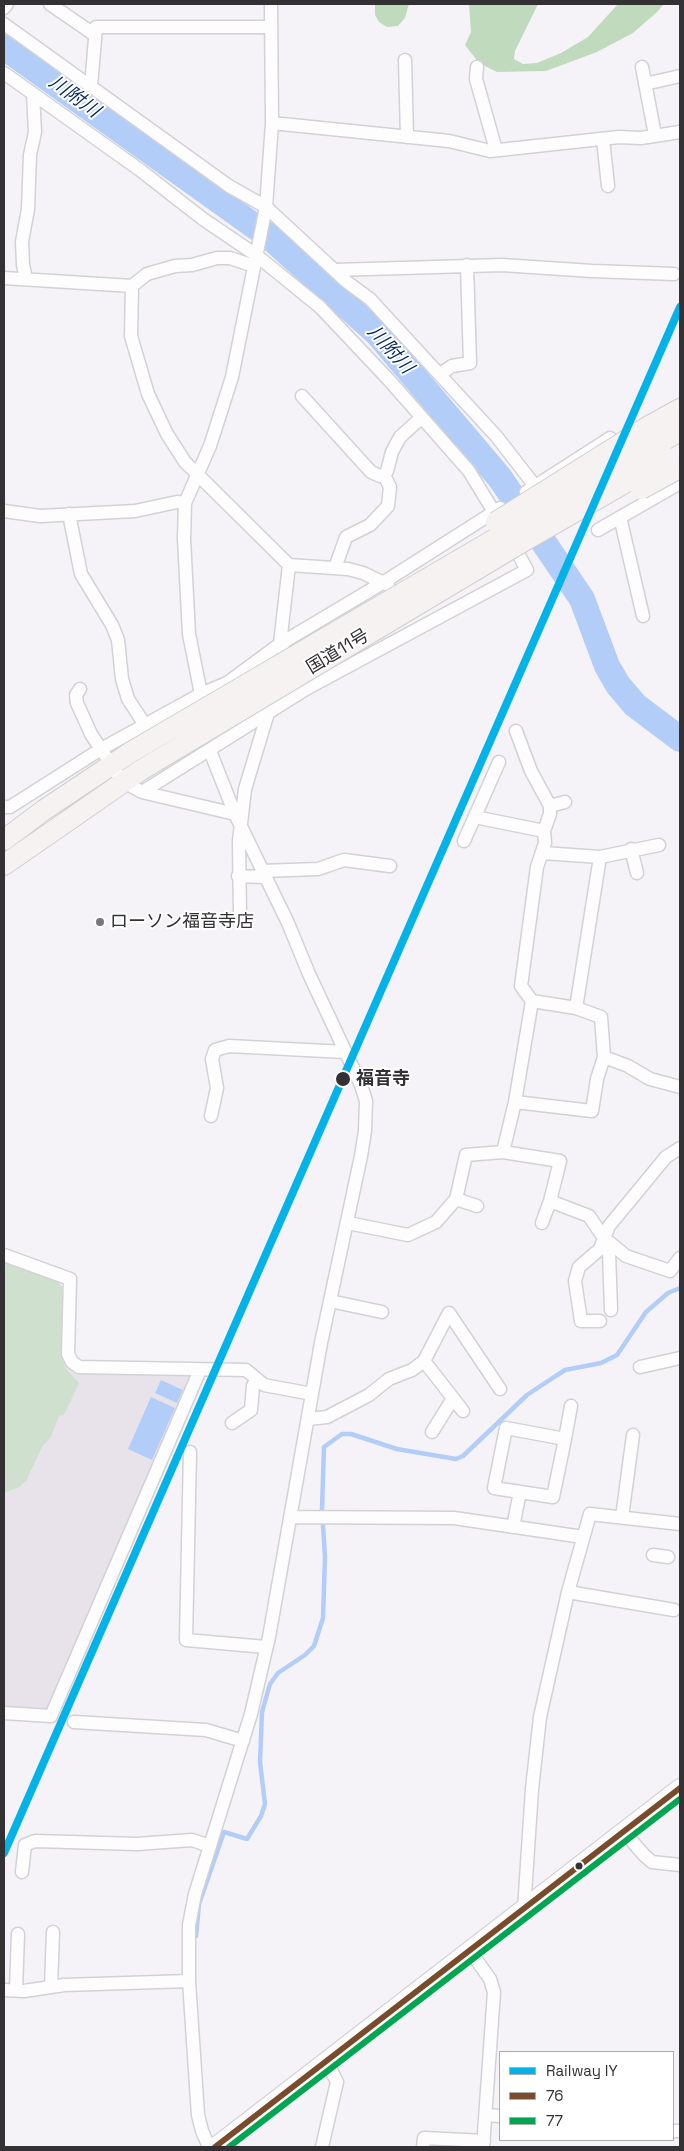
<!DOCTYPE html>
<meta charset="utf-8">
<style>
body{margin:0}
#map{position:relative;width:684px;height:2151px;overflow:hidden;background:#f6f3f8;font-family:"Space Grotesk",sans-serif}
canvas{display:block}
.frame{position:absolute;inset:0;border:5px solid #333133;pointer-events:none}
.legend{position:absolute;left:499px;top:2051px;width:175px;height:90px;box-sizing:border-box;background:#fff;border:1px solid #adadad;margin:0;padding:6px 9px;list-style:none;font-size:15px;color:#333133}
.legend li{display:flex;align-items:center;gap:10px;height:25px}
.legend b{width:25px;border:1px solid #adadad}
</style>
<div id="map">
<canvas width="684" height="2151"></canvas>
<div class="frame"></div>
<ul class="legend">
<li><b style="height:6px;background:#03b3e8"></b>Railway IY</li>
<li><b style="height:6px;background:#7a4b2a"></b>76</li>
<li><b style="height:6px;background:#00a651"></b>77</li>
</ul>
</div>
<script>
const ctx = document.querySelector('canvas').getContext('2d');
ctx.lineJoin = 'round';
function paint(path, color) {
  ctx.fillStyle = color;
  ctx.fill(path, 'evenodd');
}
function poly(rows) {
  const path = new Path2D();
  for (const r of rows) {
    path.moveTo(r[0], r[1]);
    for (let i = 2; i < r.length; i += 2) path.lineTo(r[i], r[i + 1]);
  }
  return path;
}
function trace(path, color, width, dash) {
  ctx.strokeStyle = color;
  ctx.lineWidth = width;
  ctx.lineCap = dash ? 'butt' : 'round';
  ctx.setLineDash(dash || []);
  ctx.stroke(path);
}
function write(font, color, halo, rows, align = 'center') {
  ctx.font = font + ' "Space Grotesk","Noto Sans JP",sans-serif';
  ctx.lineWidth = 4;
  ctx.setLineDash([]);
  ctx.textBaseline = 'middle';
  ctx.strokeStyle = halo;
  ctx.fillStyle = color;
  for (const [text, x, y, turn = 0] of rows) {
    ctx.save();
    ctx.translate(x, y);
    ctx.rotate((+turn || 0) * Math.PI / 180);
    ctx.textAlign = isNaN(turn) ? turn : align;
    if (halo) ctx.strokeText(text, 0, 0);
    ctx.fillText(text, 0, 0);
    ctx.restore();
  }
}
const built = poly([
 [4,1260,60,1283,62,1287,61,1352,68,1366,192,1376,48,1710,4,1710]
]);
const green = poly([
 [4,1260,57,1280,62,1287,62,1359,66,1369,79,1383,64,1415,59,1416,51,1437,42,1447,26,1481,19,1487,4,1493]
]);
const forest = poly([
 [375,4,409,4,405,18,398,26,387,27,379,22,375,15],
 [469,4,538,4,515,51,514,59,523,64,537,63,561,53,588,37,618,4,664,4,657,12,633,33,597,52,546,71,497,72,479,63,465,45,471,32]
]);
const water = poly([
 [161,1380,183,1390,177,1403,155,1393],
 [151,1397,175,1408,152,1460,128,1449]
]);
const stream = poly([
 [196,1936,199,1904,224,1832,247,1839,261,1816,265,1804,260,1762,262,1712,270,1684,278,1673,305,1655,314,1646,323,1618,325,1557,322,1509,324,1447,342,1434,351,1434,397,1449,456,1459,463,1456,527,1395,539,1387,565,1370,601,1363,617,1355,646,1312,668,1293,680,1288]
]);
const river = poly([
 [4,47,271,238,377,333,500,478,582,599,607,666,618,685,635,705,680,739]
]);
const minor = poly([
 [50,4,95,35],
 [4,8,7,4],
 [4,24,229,186,266,207,347,282,370,299,497,437,535,486],
 [405,60,407,137],
 [477,67,476,79,496,150],
 [642,67,655,135],
 [4,73,140,170,203,219,256,255,320,307,389,380,469,471,494,512,500,508],
 [645,84,680,76],
 [91,86,96,27,271,27],
 [272,123,449,141,490,151,619,137,641,138,680,132],
 [603,139,608,186],
 [254,266,230,258,217,258,192,265,175,266,147,274,132,286,131,336,148,394,167,434,185,462,289,565,280,644,283,649],
 [335,270,502,265,592,271,674,274],
 [4,278,132,286],
 [26,278,23,265,22,242,28,209,30,155,35,132,33,94],
 [440,374,452,366,470,363,467,265],
 [302,396,371,472,380,476,384,475,387,471,392,452,400,437,421,418],
 [526,492,610,438],
 [4,511,40,516,135,511,177,502,185,503],
 [69,514,81,574,112,625,118,640,122,679,128,699,145,725],
 [620,517,643,616],
 [598,530,680,483],
 [289,565,348,569,363,573,388,585],
 [335,568,346,537,370,525,388,506,390,487,384,475],
 [80,689,76,695,77,703,91,734,122,781,142,792,235,814,288,923,309,974,361,1085,366,1101,365,1131,361,1156,321,1343,269,1637,251,1714,195,1894,189,1925,189,1981,198,2115,202,2131,209,2147],
 [201,694,189,634,184,539,185,503,210,446,232,377,266,207,272,123,271,4],
 [516,731,531,771,550,806,550,814,544,831,545,843,537,867,521,986,532,1001],
 [210,751,235,814],
 [142,792,306,689,527,570,511,541],
 [550,806,565,802],
 [4,807,10,807,101,749,201,694,227,683,280,644,384,582,494,512,499,522],
 [475,817,544,831],
 [464,841,499,762],
 [631,849,637,873],
 [543,853,600,857,659,845],
 [262,871,318,869,344,860,390,866],
 [238,876,265,877],
 [240,918,239,841,245,789,268,713],
 [576,1008,600,857],
 [515,1102,592,1111,597,1079,604,1057],
 [211,1116,217,1088,212,1059,215,1050,229,1046,345,1052],
 [503,1152,515,1102,532,1001,576,1008,601,1017,604,1057,628,1066,650,1079,680,1087],
 [456,1199,477,1206],
 [348,1223,408,1235,436,1222,456,1199,466,1155,503,1152,560,1161,550,1201,589,1216,604,1238,609,1226,666,1157,680,1148],
 [542,1223,550,1201],
 [604,1238,626,1256,670,1271,680,1258],
 [604,1240,609,1252,611,1310],
 [4,1255,70,1279,68,1354,72,1362,79,1367,246,1370,264,1385,312,1394],
 [330,1301,382,1312],
 [600,1321,581,1321,575,1281,579,1267,600,1249,604,1238],
 [424,1361,463,1411],
 [640,1367,680,1358],
 [308,1419,327,1417,369,1395,389,1379,412,1370,424,1361,449,1313,500,1389],
 [232,1423,251,1410,253,1386,257,1379],
 [432,1432,452,1400],
 [565,1439,506,1428,494,1488,553,1497,565,1439,571,1406],
 [190,1452,186,1640,266,1647],
 [290,1517,454,1518,583,1537],
 [622,1517,633,1435],
 [513,1527,520,1492],
 [653,1555,668,1557],
 [568,1592,674,1610],
 [4,1713,51,1716,200,1370],
 [74,1722,206,1730,243,1741],
 [624,1832,644,1855,652,1862,680,1865],
 [22,1872,25,1845,35,1841,137,1844,192,1840,210,1846],
 [524,1909,532,1789,540,1717,568,1592,590,1514,680,1524],
 [470,1951,490,1979,494,1992,483,2147],
 [51,1987,53,1932],
 [4,1990,24,1991,64,1985,189,1981],
 [16,1990,18,1934],
 [486,2115,500,2116],
 [673,2131,680,2131],
 [322,2147,337,2082,327,2062],
 [423,2147,424,2138,484,2141]
]);
const secondary = poly([
 [215,2147,680,1788]
]);
const trunk = poly([
 [649,426,680,409],
 [659,443,680,431],
 [4,840,44,810,131,752],
 [4,865,141,770]
]);
const trunkBridge = poly([
 [641,489,674,471],
 [496,522,649,426],
 [131,752,659,443],
 [141,770,519,544,668,458]
]);
const bus1 = poly([
 [215,2147,680,1788]
]);
const bus2 = poly([
 [229,2147,680,1799]
]);
const rail1 = poly([
 [4,1853,680,307]
]);
const markers = [
 [100,922,5,"#777578"],
 [343,1079,8,"#333133"],
 [579,1866,4.5,"#333133"]
];
const streetNames = [
 ["国道11号",338,652,-31]
];
const poiNames = [
 ["ローソン福音寺店",110,922]
];
const stopNames = [
 ["福音寺",356,1079]
];
const waterNames = [
 ["川附川",74,97,36],
 ["川附川",390,350,48]
];
paint(built, '#e8e3eb');
paint(green, '#cfe0ce');
paint(forest, '#c0dabd');
paint(water, '#b3cdf9');
trace(stream, '#b3cdf9', 4.5);
trace(river, '#b3cdf9', 26);
trace(minor, '#d3d1d5', 15);
trace(secondary, '#d3d1d5', 20);
trace(trunk, '#cfced0', 22);
trace(minor, '#fefdfe', 12);
trace(secondary, '#fefdfe', 18);
trace(trunk, '#f6f2f2', 20);
trace(trunkBridge, '#cfced0', 22, []);
trace(trunkBridge, '#f6f2f2', 20);
trace(bus1, '#7a4b2a', 6);
trace(bus2, '#00a651', 6);
trace(rail1, '#03b3e8', 8);
for (const [x, y, r, color] of markers) {
  const dot = new Path2D();
  dot.arc(x, y, r, 0, 2 * Math.PI);
  ctx.fillStyle = color;
  ctx.fill(dot);
  trace(dot, '#fff', 2);
}
write('18px', '#333133', '#fff', streetNames);
write('18px', '#333133', '#fff', poiNames, 'left');
write('bold 18px', '#333133', '#fff', stopNames, 'left');
write('italic 19px', '#07295d', '#fff', waterNames);
</script>
